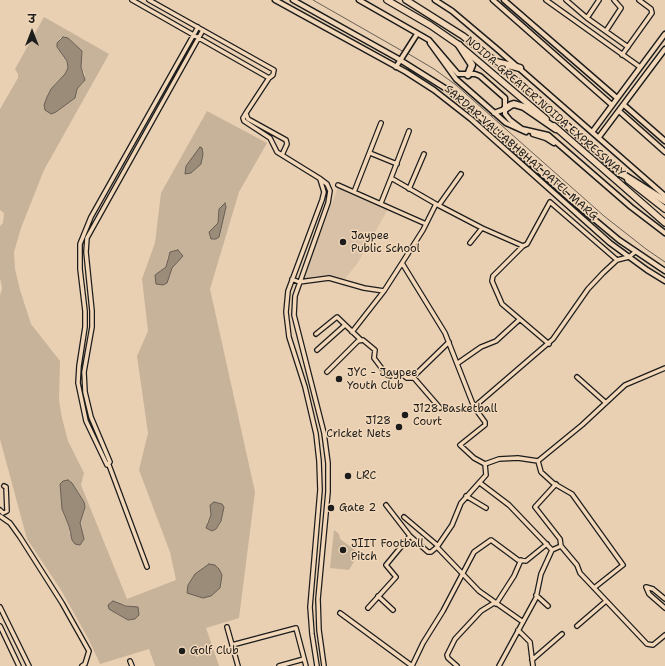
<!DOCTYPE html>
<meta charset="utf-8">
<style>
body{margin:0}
#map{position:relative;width:665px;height:666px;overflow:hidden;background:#e9d0b3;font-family:"Shantell Sans","Playpen Sans Deva",sans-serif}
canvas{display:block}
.north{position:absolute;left:12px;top:12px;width:40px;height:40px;-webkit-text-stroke:3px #f2d8b9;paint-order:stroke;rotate:0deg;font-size:11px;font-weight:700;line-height:16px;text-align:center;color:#1c1c1c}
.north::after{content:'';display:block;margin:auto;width:14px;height:18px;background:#1c1c1c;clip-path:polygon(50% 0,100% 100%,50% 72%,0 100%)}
</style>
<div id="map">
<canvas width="665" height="666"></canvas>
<div class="north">उ</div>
</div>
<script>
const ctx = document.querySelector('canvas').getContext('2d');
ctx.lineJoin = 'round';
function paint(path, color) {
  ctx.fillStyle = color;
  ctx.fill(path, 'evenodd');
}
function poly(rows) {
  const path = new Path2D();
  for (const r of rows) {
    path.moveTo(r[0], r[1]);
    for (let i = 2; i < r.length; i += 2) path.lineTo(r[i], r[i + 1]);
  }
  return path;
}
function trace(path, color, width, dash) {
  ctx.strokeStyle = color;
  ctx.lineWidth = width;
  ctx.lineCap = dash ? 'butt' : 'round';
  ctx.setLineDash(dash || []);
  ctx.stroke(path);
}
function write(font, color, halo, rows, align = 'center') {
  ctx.font = font + ' "Shantell Sans",sans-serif';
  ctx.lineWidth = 3;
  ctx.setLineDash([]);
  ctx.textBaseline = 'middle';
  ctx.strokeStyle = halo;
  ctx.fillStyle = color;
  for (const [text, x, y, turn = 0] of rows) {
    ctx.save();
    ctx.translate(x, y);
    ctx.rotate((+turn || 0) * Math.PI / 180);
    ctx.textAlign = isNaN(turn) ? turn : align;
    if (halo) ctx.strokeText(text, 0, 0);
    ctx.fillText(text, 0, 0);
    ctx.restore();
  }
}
const built = poly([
 [338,187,388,209,357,264,344,280,331,276,315,276,304,280,303,279]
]);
const green = poly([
 [44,17,109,54,44,170,21,228,14,252,15,269,20,290,31,324,60,361,59,400,62,418,68,441,84,473,81,485,127,599,176,580,170,552,139,470,148,433,137,356,148,331,142,279,155,243,161,193,207,111,267,143,239,192,210,289,255,492,239,618,206,628,219,666,155,666,149,649,100,664,89,640,61,590,27,539,0,439,0,296,2,288,0,278,0,226,3,223,4,213,0,210,0,109,18,78,18,74,15,69],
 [60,38,71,41,82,51,81,67,85,74,83,83,77,89,75,98,56,112,44,105,51,89,65,74,68,68,67,61,57,47],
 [168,255,177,263,172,268,167,283,156,275,166,267],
 [72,483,84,502,85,507,80,523,82,529,69,534,69,526,63,513,60,490,60,484],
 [224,507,221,521,216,529,212,531,207,522,211,515],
 [123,604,129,606,135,619,128,620,114,612],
 [334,530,339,534,340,539,359,553,349,570,330,568]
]);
const water = poly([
 [63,37,68,38,82,51,81,67,85,80,77,89,75,98,56,112,51,114,45,110,44,105,47,97,51,89,65,74,68,68,67,61,57,47,57,43,63,37],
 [200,147,202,148,203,154,201,164,191,173,185,174,186,166,200,147],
 [225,203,226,207,219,237,216,239,211,239,209,232,218,223,219,209,225,203],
 [178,250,183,256,172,268,167,283,163,285,156,284,155,275,166,267,170,252,178,250],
 [68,480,72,483,84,502,85,507,80,523,84,539,80,545,75,544,72,540,69,526,62,509,60,484,63,481,68,480],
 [214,502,222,504,224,507,221,521,216,529,212,531,206,528,211,515,210,505,214,502],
 [209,564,215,565,219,569,222,575,220,588,211,596,203,598,187,593,188,585,195,574,209,564],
 [113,601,126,606,138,607,139,615,135,619,128,620,114,612,109,609,108,605,113,601]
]);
const stream = poly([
 [313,0,404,52],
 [407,53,434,69,456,85,604,216,646,249,665,262]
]);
const minor = poly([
 [132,0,269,78],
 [149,0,274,70,273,75,269,78,246,113,243,118,244,121,270,138,277,152,319,178,327,184,330,191,328,203,295,296,294,315,324,433,328,463,328,492,318,599,319,630,324,666],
 [546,0,640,67],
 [566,0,587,18,628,47],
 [587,18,599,0],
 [198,27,91,217,80,244,80,269,85,311,85,327,79,366,78,383,86,421,107,465,110,462,91,417,85,392,84,372,92,327,92,311,86,252,87,238,203,30],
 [606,31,621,8,614,0],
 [622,55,652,13,651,9,639,0],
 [246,114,248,119,286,140,287,144,282,155],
 [370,153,397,164],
 [391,178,409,131],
 [338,185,426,224],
 [409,189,424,154],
 [354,192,381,123],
 [381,203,391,178,436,204],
 [439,205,461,174],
 [470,243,482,228],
 [523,246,493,276,492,281,502,304,549,344],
 [292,279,299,282,329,278,364,288,384,291,402,263],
 [352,332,384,291],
 [316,334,337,317,361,340],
 [317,350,345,325],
 [458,363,481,347,496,341,519,320],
 [327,372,358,341,363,340,375,350,374,358,386,374,390,376,399,372,407,378,414,378,440,408],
 [413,377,449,342],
 [577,377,605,402],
 [474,407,553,339,588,289,603,273,617,260,629,257,635,252],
 [538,461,541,472,553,483,572,494,623,565,594,588],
 [538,461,582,425,625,385,665,368],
 [485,464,474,458,460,445,485,425,485,422,474,407,445,333,402,263,423,230,436,204,482,228,523,246,527,244,550,202,617,260],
 [109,465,147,567],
 [480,483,509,505,552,550],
 [556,484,535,507,560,539,561,546,577,565,580,573,647,644,653,645,665,635],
 [466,496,486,508],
 [386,505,410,536,428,552,431,552,437,547],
 [0,510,3,513,7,511,6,487,4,486],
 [0,516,10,523,20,537,62,603,89,651,85,664,82,666],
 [404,517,437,545],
 [646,587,649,594,665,608],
 [646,587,653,589,665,599],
 [536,595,548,606],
 [378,596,393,610],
 [496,604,514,576,521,560],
 [0,607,29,666],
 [368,608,396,577,386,565,410,536],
 [340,613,412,666,423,643,443,611,474,552,491,540,518,560,526,561,547,544],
 [523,622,479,591,437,547,452,525,461,503,486,475,485,464,499,459,518,458,538,461],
 [0,626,19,666],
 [577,626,606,601],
 [227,627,238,666],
 [518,630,530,642,533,666],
 [232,645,296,628,306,666],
 [532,660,562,634],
 [130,661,132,666],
 [279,666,304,659],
 [317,666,312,634,310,607,320,490,319,461,316,434,305,387,289,337,286,312,288,291,322,200,324,192,320,179],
 [457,666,448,658,447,655,455,639,481,611,494,603],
 [499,666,536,598,541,574,552,550,561,546]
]);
const tertiary = poly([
 [275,0,406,72,434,90,471,119,610,243,647,270,665,281],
 [293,0,397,58,448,90,479,116,570,199,619,240,665,271],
 [359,0,429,40,458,74,475,74,480,76,505,98,505,114,510,120,522,129,548,135,631,207,665,233],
 [435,0,452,11,497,49,665,196],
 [493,0,612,105],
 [504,0,617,98],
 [430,43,456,79,506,123,526,132],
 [396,67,417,34],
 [624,105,665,141],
 [619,111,665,152],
 [494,113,505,109],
 [593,131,665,34],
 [533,134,546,138,554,143],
 [599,137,665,49]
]);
const trunk = poly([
 [387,0,430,25,459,45,546,119],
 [406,0,463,36,496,62,621,174],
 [554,126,665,223],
 [628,180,665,209]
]);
const motorway = poly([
 [459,45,472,65,468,75],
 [496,62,520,68],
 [505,109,511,105,514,104,524,107,556,129],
 [619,172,665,201]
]);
const markers = [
 [343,242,4,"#1c1c1c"],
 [339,379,4,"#1c1c1c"],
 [405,415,4,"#1c1c1c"],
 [399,427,4,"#1c1c1c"],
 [348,476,4,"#1c1c1c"],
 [331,508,4,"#1c1c1c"],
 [343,550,4,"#1c1c1c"],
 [182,651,4,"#1c1c1c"]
];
const streetNames = [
 ["NOIDA-GREATER NOIDA EXPRESSWAY",545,107,41],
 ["SARDAR VALLABHBHAI PATEL MARG",521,153,41]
];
const poiNames = [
 ["Jaypee",351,236],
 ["Public School",351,249],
 ["JYC - Jaypee",347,373],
 ["Youth Club",347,386],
 ["J128 Basketball",413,409],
 ["Court",413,422],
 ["J128",391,421,"right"],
 ["Cricket Nets",391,434,"right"],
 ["LRC",356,476],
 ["Gate 2",339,508],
 ["JIIT Football",351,544],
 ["Pitch",351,557],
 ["Golf Club",190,651]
];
paint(built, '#d8c1a6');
paint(green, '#c7b29a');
paint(water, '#9b8b79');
trace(water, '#685f54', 1);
trace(stream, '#685f54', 1);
trace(minor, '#1c1c1c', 6);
trace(tertiary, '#1c1c1c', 7);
trace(trunk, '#1c1c1c', 8);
trace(motorway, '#1c1c1c', 9);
trace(minor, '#f2d8b9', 3.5);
trace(tertiary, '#f2d8b9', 4);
trace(trunk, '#f2d8b9', 5.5);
trace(motorway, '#f2d8b9', 6);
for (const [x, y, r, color] of markers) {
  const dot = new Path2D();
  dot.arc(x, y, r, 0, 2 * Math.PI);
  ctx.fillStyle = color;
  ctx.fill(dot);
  trace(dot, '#f2d8b9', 1.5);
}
write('11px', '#1c1c1c', '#f2d8b9', streetNames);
write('11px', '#1c1c1c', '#f2d8b9', poiNames, 'left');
</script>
